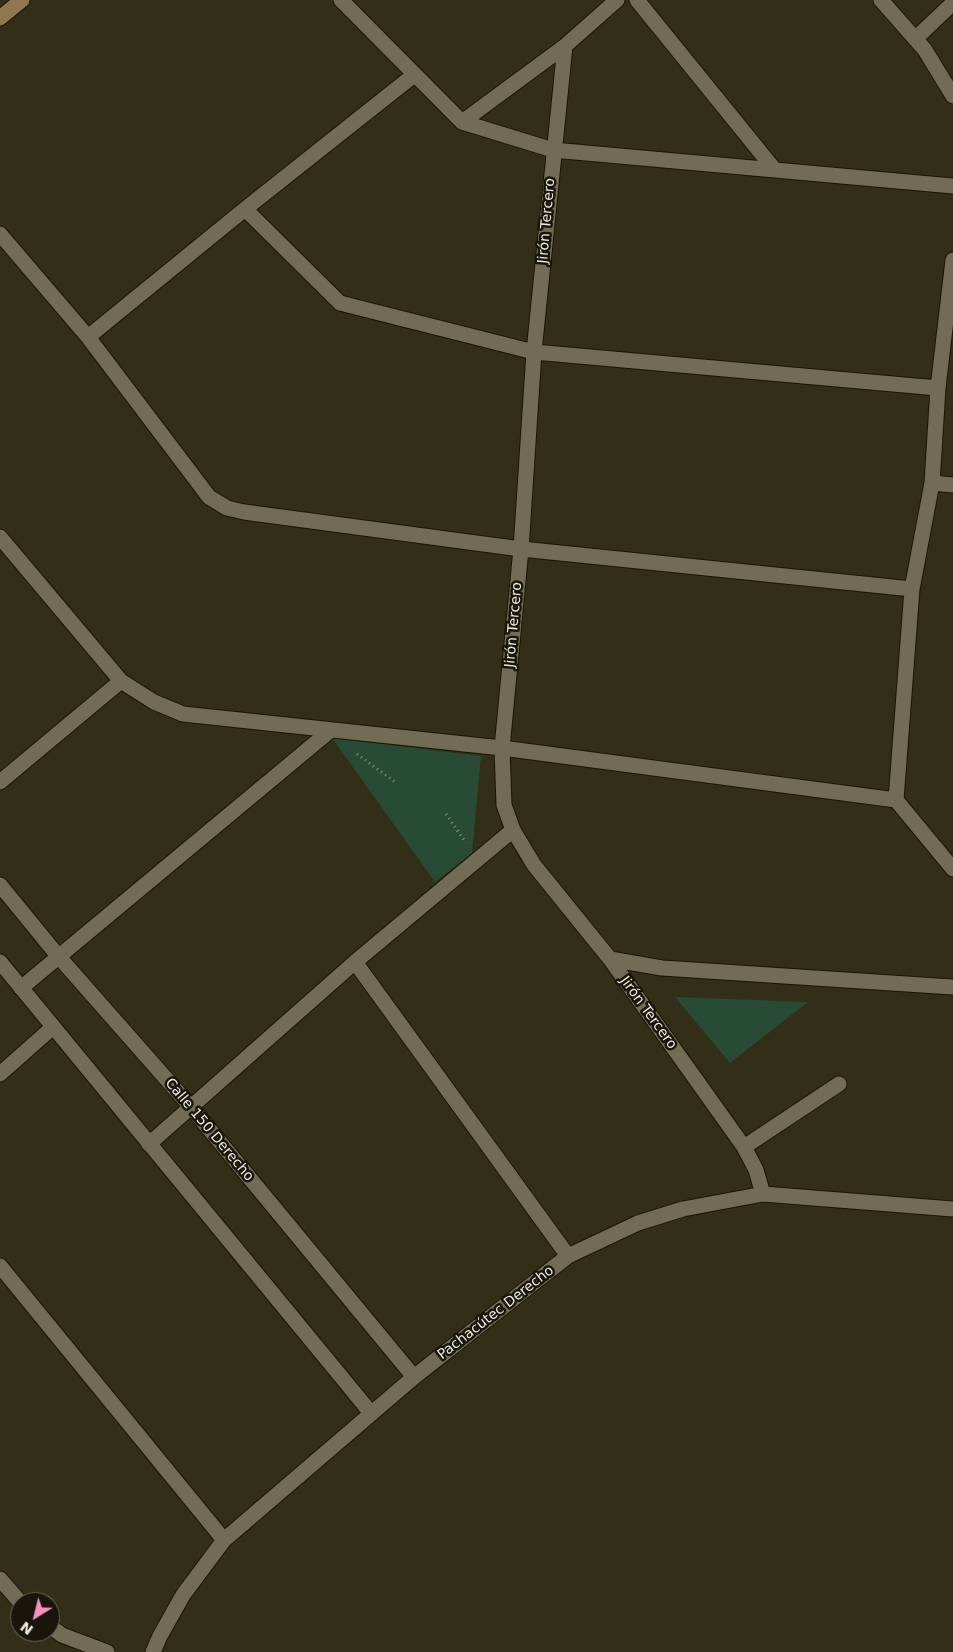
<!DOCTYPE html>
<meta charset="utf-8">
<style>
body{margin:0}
#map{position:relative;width:953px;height:1652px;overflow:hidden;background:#332e17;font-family:"DejaVu Sans",sans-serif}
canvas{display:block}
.north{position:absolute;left:10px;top:1592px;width:50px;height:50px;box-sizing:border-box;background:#18160c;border:1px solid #6d6b60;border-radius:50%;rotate:216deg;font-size:14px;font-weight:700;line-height:20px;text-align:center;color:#edeadd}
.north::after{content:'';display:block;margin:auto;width:18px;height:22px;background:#fc8fc2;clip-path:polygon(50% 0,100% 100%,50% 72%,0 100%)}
</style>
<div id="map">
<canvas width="953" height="1652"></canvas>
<div class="north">N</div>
</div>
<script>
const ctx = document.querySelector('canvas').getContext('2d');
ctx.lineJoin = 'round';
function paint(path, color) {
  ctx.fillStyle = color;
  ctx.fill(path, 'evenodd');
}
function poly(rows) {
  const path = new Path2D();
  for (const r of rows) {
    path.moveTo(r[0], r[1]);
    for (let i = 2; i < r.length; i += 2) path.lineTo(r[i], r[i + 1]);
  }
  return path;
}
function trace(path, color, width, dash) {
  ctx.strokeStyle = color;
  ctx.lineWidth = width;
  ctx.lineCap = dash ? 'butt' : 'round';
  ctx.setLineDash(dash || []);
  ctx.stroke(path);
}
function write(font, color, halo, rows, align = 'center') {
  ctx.font = font + ' "DejaVu Sans",sans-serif';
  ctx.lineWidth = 5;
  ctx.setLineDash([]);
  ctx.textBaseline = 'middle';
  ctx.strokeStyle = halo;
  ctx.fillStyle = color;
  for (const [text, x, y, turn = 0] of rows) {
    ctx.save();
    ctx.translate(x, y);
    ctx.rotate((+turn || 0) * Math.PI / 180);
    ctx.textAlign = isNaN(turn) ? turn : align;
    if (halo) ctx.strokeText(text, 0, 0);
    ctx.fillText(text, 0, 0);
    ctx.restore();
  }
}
const green = poly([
 [332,738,481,756,472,853,435,882],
 [675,997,808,1002,730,1063]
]);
const path = poly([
 [357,754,395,782],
 [446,814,466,843]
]);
const minor = poly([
 [341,0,462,122,553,150,953,186],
 [617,0,565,46,534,352,521,549,502,748,504,805,513,830,534,865,610,959,744,1147,756,1170,763,1194],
 [637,0,774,169],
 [881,0,925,50,953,96],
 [915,39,953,3],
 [462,122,565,46],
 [245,209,340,303,534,352,938,388],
 [0,234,88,337,209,497,227,508,244,512,521,549,912,589],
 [953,260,938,388,932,483,912,589,896,800,953,869],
 [88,337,245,209,414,75],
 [932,483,953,485],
 [0,537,121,681,154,702,183,714,502,748,896,800],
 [0,782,121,681],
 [610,959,662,968,953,987],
 [355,962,568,1256],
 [21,988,331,730],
 [0,1074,53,1027],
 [149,1144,355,962,513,830],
 [744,1147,839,1084],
 [0,1266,224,1540],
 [0,1579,20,1602],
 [50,1626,62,1635,107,1652]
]);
const tertiary = poly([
 [0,885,59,957,191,1107,414,1377],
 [0,962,371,1413],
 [153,1652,160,1636,183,1595,224,1540,414,1377,568,1256,638,1223,683,1209,763,1194,953,1209]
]);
const secondary = poly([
 [0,18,22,0]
]);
const streetNames = [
 ["Jirón Tercero",547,221,-85],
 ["Jirón Tercero",514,625,-85],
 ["Jirón Tercero",648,1013,54],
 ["Calle 150 Derecho",209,1130,50],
 ["Pachacútec Derecho",496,1313,-38]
];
paint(green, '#284b36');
trace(minor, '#1b1602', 17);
trace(tertiary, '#1b1602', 17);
trace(secondary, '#1b1602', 17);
trace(path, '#928e7d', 3, [1, 4]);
trace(minor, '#726c54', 15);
trace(tertiary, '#726c54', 15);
trace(secondary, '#907651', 15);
write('14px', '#edeadd', '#18160c', streetNames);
</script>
